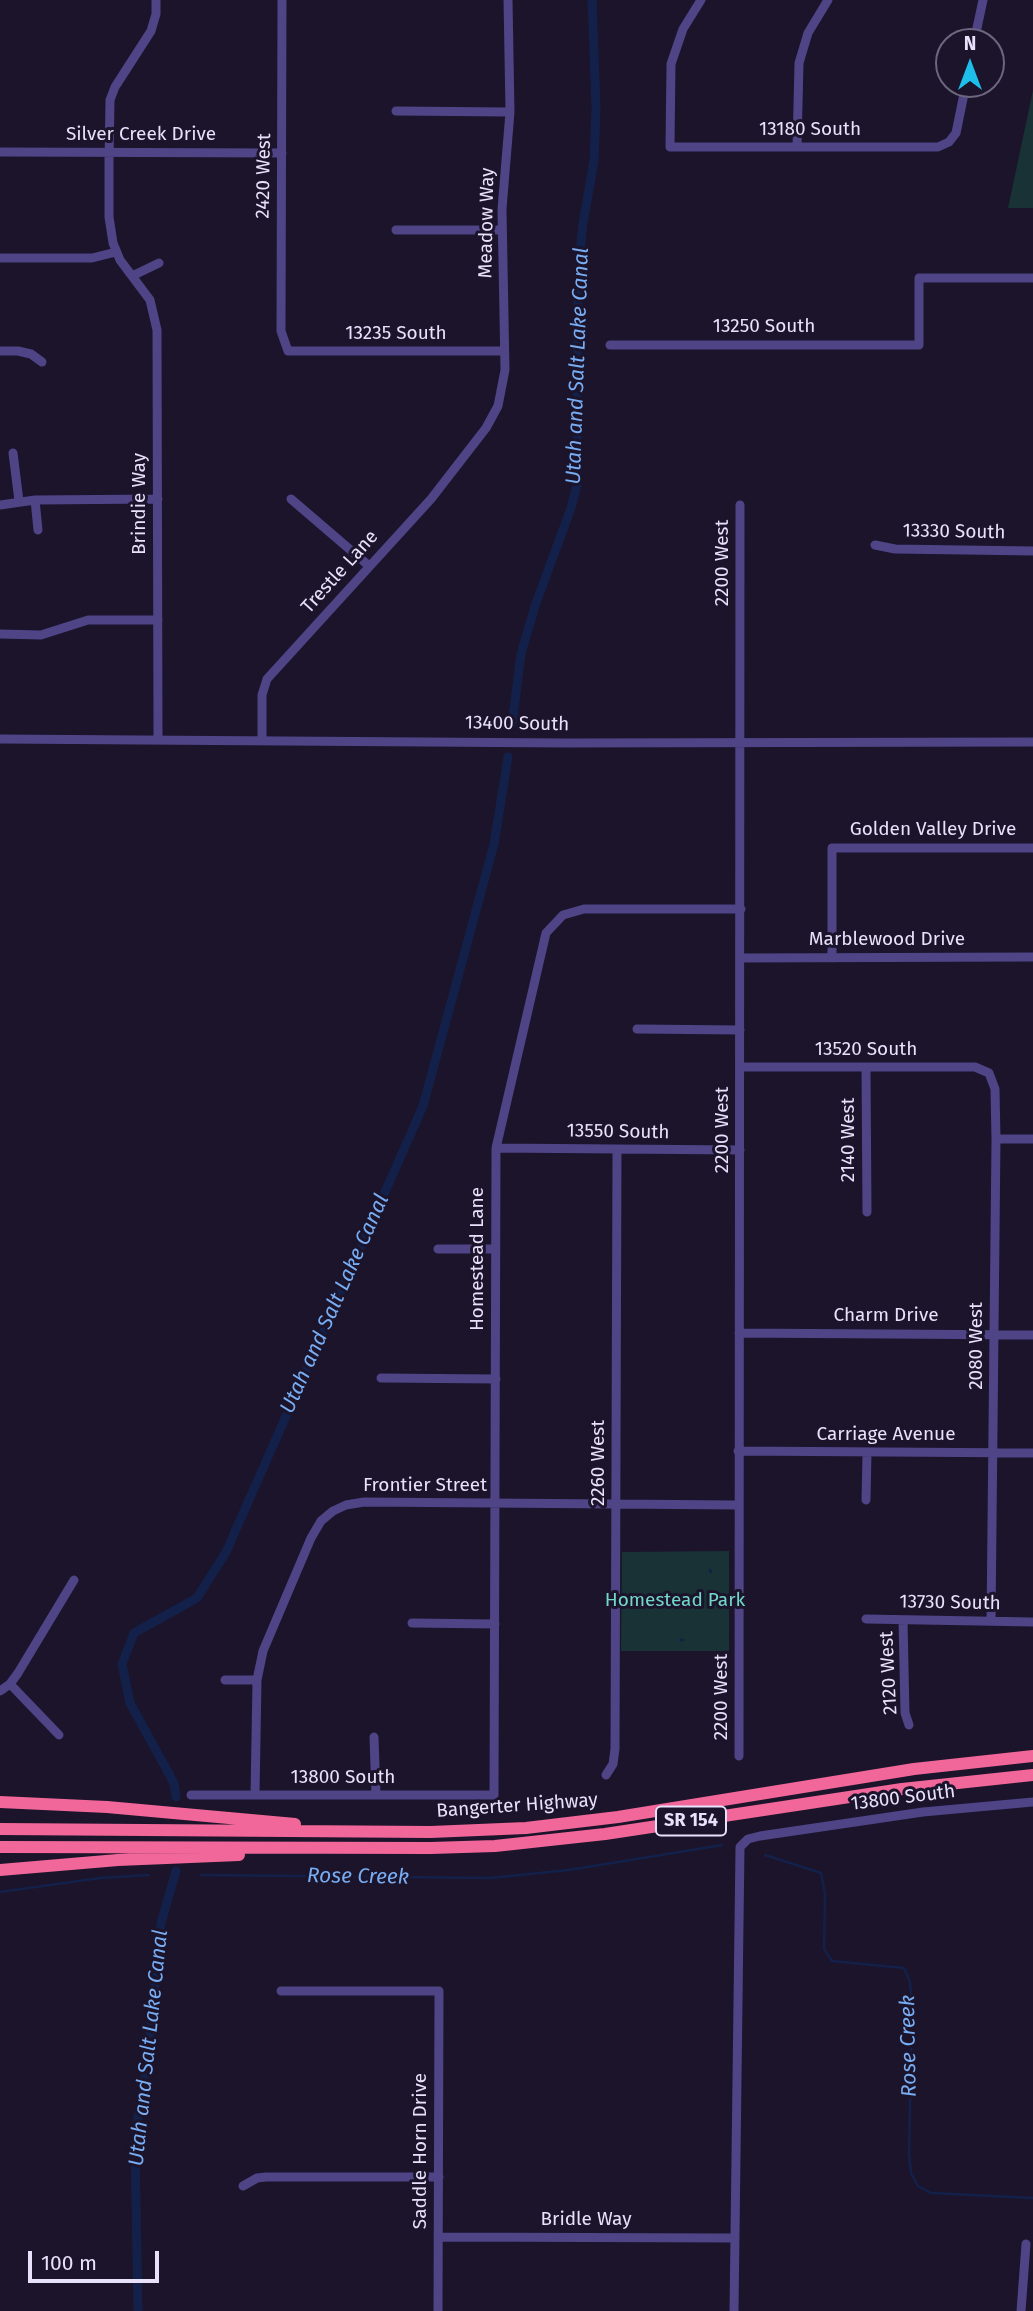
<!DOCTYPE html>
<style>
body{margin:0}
#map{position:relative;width:1033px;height:2311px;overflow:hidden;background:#1b142b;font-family:"Fira Sans",sans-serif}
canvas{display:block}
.north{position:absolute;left:935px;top:28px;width:70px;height:70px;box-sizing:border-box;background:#1b142b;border:2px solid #6d667f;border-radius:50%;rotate:0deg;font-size:19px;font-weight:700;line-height:28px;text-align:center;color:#e7e1fc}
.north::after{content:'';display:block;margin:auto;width:24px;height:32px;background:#1ebeeb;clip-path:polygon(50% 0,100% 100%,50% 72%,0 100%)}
.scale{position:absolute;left:28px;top:2251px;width:131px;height:32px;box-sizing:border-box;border:4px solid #e7e1fc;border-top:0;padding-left:9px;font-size:21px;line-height:24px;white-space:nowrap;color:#e7e1fc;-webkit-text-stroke:5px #1b142b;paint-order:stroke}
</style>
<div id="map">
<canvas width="1033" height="2311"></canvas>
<div class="north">N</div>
<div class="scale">100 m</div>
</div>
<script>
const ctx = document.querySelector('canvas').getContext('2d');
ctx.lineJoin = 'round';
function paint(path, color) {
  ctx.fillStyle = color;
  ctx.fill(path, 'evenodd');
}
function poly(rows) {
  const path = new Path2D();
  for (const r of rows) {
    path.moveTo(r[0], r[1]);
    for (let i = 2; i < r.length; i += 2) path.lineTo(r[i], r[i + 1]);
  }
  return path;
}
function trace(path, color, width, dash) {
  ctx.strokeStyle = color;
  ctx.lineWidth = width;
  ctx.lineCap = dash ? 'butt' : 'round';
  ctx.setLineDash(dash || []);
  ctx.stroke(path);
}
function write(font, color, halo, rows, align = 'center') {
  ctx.font = font + ' "Fira Sans",sans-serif';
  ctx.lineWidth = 6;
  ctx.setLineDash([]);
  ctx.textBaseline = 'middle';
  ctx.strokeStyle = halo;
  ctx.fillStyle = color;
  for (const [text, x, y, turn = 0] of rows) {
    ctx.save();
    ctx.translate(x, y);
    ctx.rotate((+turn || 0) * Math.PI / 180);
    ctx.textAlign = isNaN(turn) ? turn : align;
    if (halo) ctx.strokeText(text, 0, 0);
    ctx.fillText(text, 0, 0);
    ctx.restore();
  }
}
const green = poly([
 [1033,90,1033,208,1008,208],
 [729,1551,729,1651,621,1651,622,1552]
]);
const stream = poly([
 [710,1570,711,1572],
 [681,1640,683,1640],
 [765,1855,821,1873,825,1894,824,1949,832,1961,904,1968,910,1982,912,2009,909,2154,911,2173,918,2186,931,2193,1033,2198],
 [201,1875,490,1878,569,1870,722,1845],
 [0,1892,100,1878,149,1875]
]);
const canal = poly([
 [512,724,521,654,535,606,571,508,577,485,578,273,583,223,594,161,596,108,592,0],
 [176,1797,174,1783,130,1703,122,1664,134,1633,197,1598,226,1552,423,1106,494,844,508,757],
 [138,2311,135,2147,139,2107,147,2065,161,1923,176,1871]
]);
const minor = poly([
 [156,0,156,14,151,31,115,87,110,100,109,161,109,217,113,243,120,260,150,300,157,330,158,739],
 [282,0,281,331,288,351,504,351],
 [701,0,683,29,671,64,670,147,938,147,949,142,956,133,966,84],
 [974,42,983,0],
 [396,111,510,112],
 [797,147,799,63,808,33,828,0],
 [0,152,282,153],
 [396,230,502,230],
 [0,258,92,258,116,252],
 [132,276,159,263],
 [610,345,919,345,919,278,1033,278],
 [0,351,18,351,31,354,42,362],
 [13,453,19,501],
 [291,499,368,565],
 [35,500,38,530],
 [0,505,35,500,158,499],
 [875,545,895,549,1033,551],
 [0,634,41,635,88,620,158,620],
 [0,739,567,743,1033,742],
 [262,740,262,695,267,679,431,499,486,428,498,406,505,370,502,209,510,112,508,0],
 [741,958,1033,957],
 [832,958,832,848,1033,848],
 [637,1029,740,1030],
 [741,1067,975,1067,989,1073,995,1089,996,1139,991,1621],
 [866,1068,867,1212],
 [996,1139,1033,1139],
 [496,1148,740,1150],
 [438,1249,495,1249],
 [739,1333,1033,1335],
 [381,1378,496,1379],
 [738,1451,1033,1453],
 [866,1500,867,1453],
 [866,1619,1033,1622],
 [903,1620,905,1713,909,1725],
 [412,1623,495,1624],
 [225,1680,257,1680],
 [10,1684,59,1735],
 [0,1691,10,1684,18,1673,74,1580],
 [374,1737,376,1795],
 [739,1756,740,505],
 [606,1775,613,1764,615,1749,617,1150],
 [191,1795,494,1795,496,1148,546,933,563,915,584,909,741,909],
 [255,1795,257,1680,263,1651,311,1538,321,1521,333,1511,346,1505,364,1502,738,1505],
 [281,1991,439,1991,438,2311],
 [243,2186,257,2178,266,2177,439,2177],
 [438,2237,734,2238],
 [734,2311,740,1847,748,1839,760,1836,923,1812,1033,1802],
 [1021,2311,1026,2244]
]);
const highway = poly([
 [0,1802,107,1807,295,1824],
 [0,1829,431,1832,526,1828,618,1817,914,1769,1033,1756],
 [0,1847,431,1848,495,1846,605,1834,902,1789,1033,1775],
 [0,1870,118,1860,239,1855]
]);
const shields = [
 [691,1821,70]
];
const shieldNames = [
 ["SR 154",691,1821]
];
const streetNames = [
 ["13180 South",810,130],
 ["Silver Creek Drive",141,135],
 ["2420 West",264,176,-89],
 ["Meadow Way",487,223,-89],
 ["13250 South",764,327],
 ["13235 South",396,334],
 ["Brindie Way",140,504,-90],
 ["13330 South",954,532,1],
 ["2200 West",723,563,-90],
 ["Trestle Lane",340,572,-48],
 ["13400 South",517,724,1],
 ["Golden Valley Drive",933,830],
 ["Marblewood Drive",887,940],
 ["13520 South",866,1050],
 ["2200 West",723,1130,-90],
 ["13550 South",618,1132,1],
 ["2140 West",849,1140,-90],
 ["Homestead Lane",478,1259,-90],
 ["Charm Drive",886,1316],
 ["2080 West",977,1346,-90],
 ["Carriage Avenue",886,1435],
 ["2260 West",599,1463,-90],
 ["Frontier Street",425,1486],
 ["13730 South",950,1603,1],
 ["2120 West",889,1673,-93],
 ["2200 West",722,1697,-90],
 ["13800 South",343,1778],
 ["13800 South",903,1798,-7],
 ["Bangerter Highway",517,1806,-4],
 ["Saddle Horn Drive",421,2151,-90],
 ["Bridle Way",586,2220]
];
const parkNames = [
 ["Homestead Park",675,1601]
];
const waterNames = [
 ["Utah and Salt Lake Canal",578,366,-88],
 ["Utah and Salt Lake Canal",335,1304,-66],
 ["Rose Creek",358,1877,1],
 ["Rose Creek",909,2046,-91],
 ["Utah and Salt Lake Canal",149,2048,-84]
];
paint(green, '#183235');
trace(stream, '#13214a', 2.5);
trace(canal, '#13214a', 9);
trace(minor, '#4e4486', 9);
trace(highway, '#f16799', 12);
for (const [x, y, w] of shields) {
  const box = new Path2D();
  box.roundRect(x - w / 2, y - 14.5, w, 29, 5);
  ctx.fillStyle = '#1b142b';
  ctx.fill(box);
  trace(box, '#e7e1fc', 2);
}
write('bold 18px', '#e7e1fc', null, shieldNames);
write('19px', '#e7e1fc', '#1b142b', streetNames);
write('19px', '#72d8ca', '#1b142b', parkNames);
write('italic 21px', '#78acf3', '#1b142b', waterNames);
</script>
